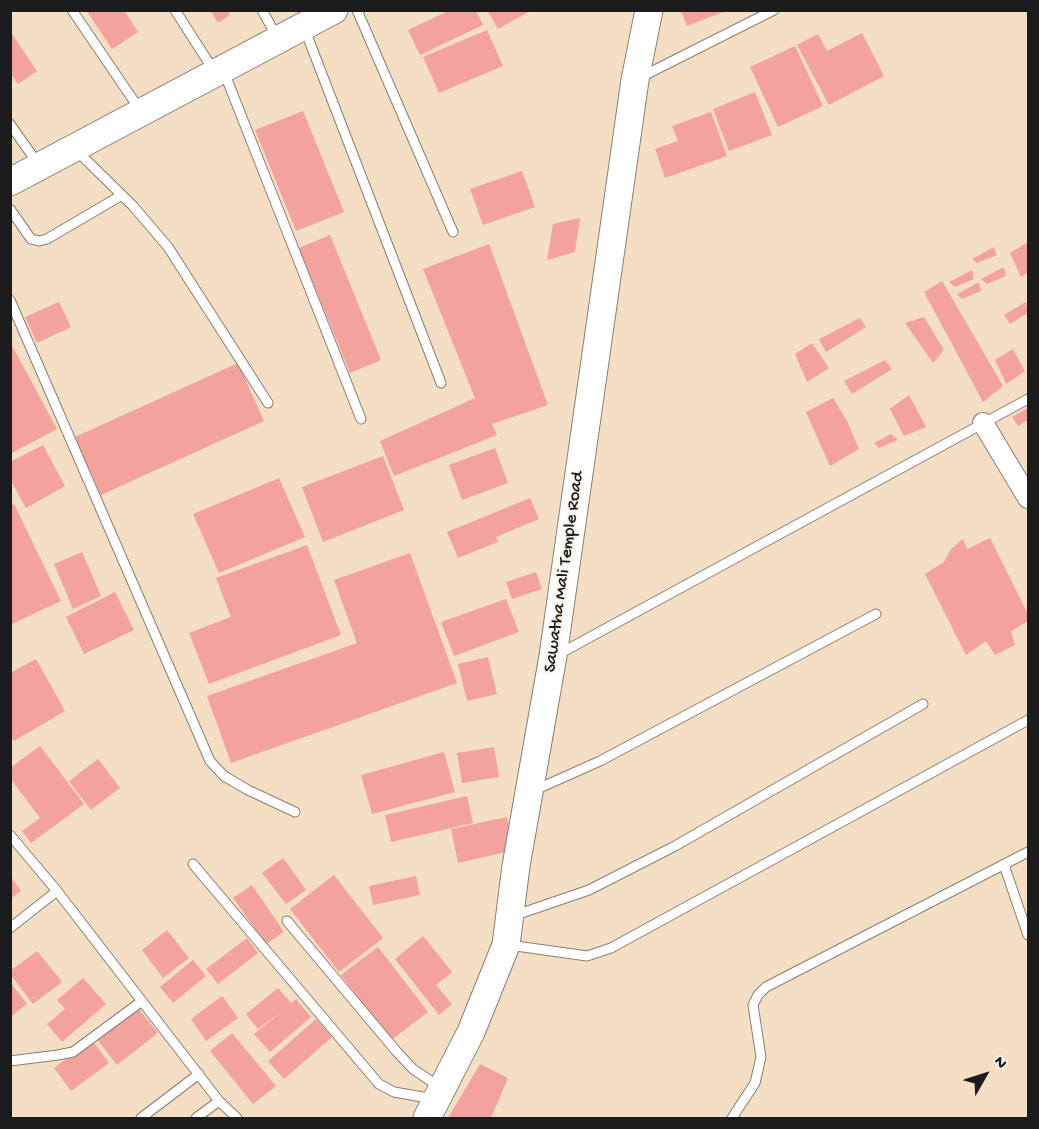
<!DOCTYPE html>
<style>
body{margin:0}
#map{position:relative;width:1039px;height:1129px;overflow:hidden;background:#f4dfc4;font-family:"Gochi Hand",sans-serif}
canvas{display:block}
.frame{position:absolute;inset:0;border:12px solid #1c1c1c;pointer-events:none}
.north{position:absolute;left:955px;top:1045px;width:60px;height:60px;-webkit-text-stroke:4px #fbf7ec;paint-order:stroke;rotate:51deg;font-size:16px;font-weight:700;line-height:24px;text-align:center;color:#1c1c1c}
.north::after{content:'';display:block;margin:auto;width:21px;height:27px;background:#1c1c1c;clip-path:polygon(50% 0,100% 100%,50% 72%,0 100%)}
</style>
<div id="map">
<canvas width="1039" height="1129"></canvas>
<div class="frame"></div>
<div class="north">N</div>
</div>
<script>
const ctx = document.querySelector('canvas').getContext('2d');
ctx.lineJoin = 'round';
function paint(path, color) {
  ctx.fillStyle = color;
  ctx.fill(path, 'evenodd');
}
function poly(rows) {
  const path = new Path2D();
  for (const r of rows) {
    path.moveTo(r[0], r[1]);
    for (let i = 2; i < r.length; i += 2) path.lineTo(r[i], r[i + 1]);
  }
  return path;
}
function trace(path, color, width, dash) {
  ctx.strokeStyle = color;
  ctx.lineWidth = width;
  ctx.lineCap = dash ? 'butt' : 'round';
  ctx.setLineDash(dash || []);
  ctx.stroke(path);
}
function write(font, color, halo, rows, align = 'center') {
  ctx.font = font + ' "Gochi Hand",sans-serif';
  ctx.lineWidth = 5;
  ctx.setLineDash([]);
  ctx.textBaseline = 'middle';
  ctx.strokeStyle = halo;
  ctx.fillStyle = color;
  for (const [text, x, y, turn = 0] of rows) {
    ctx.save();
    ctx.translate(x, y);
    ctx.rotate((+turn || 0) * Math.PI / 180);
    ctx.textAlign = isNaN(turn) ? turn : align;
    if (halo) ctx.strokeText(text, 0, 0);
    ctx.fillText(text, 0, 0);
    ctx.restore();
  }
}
const building = poly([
 [86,10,124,10,138,32,112,49],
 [210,10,228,10,230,15,218,23],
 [450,10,476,10,483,25,420,55,408,30],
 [487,10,532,10,498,29],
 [683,10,726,10,726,11,687,26,681,11],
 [487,30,503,66,439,93,423,57],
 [10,31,37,71,18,84,10,73],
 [862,33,884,76,829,105,797,45,818,34,827,51],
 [795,46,823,106,778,127,750,67],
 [755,92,772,135,729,151,713,109],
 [303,111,344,212,296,231,255,130],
 [711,112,727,156,665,178,655,149,678,141,672,126],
 [522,171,535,207,483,225,470,189],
 [580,218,575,252,547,260,553,224],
 [330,235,381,360,350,373,299,248],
 [1028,242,1028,272,1021,277,1010,253],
 [489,244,548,405,492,424,497,435,394,476,380,441,475,398,423,269],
 [994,247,997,255,977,263,972,259],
 [1004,267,1006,276,987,284,981,279],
 [972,270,974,279,955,287,949,282],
 [942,281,1003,386,983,402,924,292],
 [979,282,981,291,962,299,957,294],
 [59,302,71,327,37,343,25,317],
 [1026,302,1028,313,1010,324,1004,315],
 [924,317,944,350,933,363,905,323],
 [860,318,866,327,826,352,819,339],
 [10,342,57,429,10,454],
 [812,343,829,368,807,382,795,354],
 [1013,349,1025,371,1006,384,995,360],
 [885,360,892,369,852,394,844,381],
 [238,363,264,421,101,495,75,437],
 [909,395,926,427,904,436,890,409],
 [833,398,847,421,859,449,830,466,806,412],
 [1028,408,1028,420,1018,426,1012,417],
 [891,434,898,440,879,448,874,443],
 [43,445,65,486,26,508,10,479,10,462],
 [495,448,508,483,462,500,449,465],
 [383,456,404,510,323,542,302,487],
 [279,478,305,537,219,573,193,514],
 [530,498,539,519,496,537,498,542,458,558,447,532],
 [14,504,61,601,10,625,10,506],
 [990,538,1028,614,1028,621,1011,631,1015,645,995,655,986,641,966,655,925,574,944,562,951,549,963,539,967,549],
 [307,545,341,635,209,684,189,633,231,617,216,578],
 [82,552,101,596,73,609,54,564],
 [410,553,457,683,231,763,207,696,357,643,334,580],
 [536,572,542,589,512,599,506,582],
 [115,592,134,630,84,654,66,617],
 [506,599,519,632,454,656,441,622],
 [488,657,497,694,467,701,458,664],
 [36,659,65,711,14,741,10,735,10,673],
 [40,746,84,804,31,843,22,831,40,818,10,778,10,768],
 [494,747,499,777,462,783,457,753],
 [444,752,455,792,372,814,361,775],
 [98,759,120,788,91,810,69,781],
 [467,796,473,823,391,842,385,815],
 [507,817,515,850,458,863,451,829],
 [283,858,306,890,286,904,262,873],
 [334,875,383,938,339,972,290,909],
 [10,876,21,891,10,899],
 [416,876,420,895,373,905,369,886],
 [252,885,284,932,266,944,233,898],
 [167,930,189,958,163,978,142,950],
 [423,936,452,972,436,985,452,1004,439,1015,395,959],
 [247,938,258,953,218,984,206,969],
 [378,947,428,1012,391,1040,341,975],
 [37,951,62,982,33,1004,10,974,10,971],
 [193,960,206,976,173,1003,160,987],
 [83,978,106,1004,62,1042,47,1024,65,1009,57,1000],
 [10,982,27,1004,10,1017],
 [278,988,291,1003,296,999,311,1017,270,1052,254,1034,283,1010,258,1029,246,1014],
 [222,996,238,1018,206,1041,191,1019],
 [137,1007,158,1033,117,1065,96,1038],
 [316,1019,332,1037,284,1079,268,1061],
 [232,1033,276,1086,253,1104,210,1051],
 [92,1040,109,1063,71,1091,54,1068],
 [480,1064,508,1078,491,1118,448,1118]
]);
const lane = poly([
 [72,10,140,110],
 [175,10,214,71],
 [262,10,277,37],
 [357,10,453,232],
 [305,30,441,383],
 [224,72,361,419],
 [639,78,774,10],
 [10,124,38,164],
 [76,150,133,206,168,247,268,403],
 [10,209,31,239,39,241,47,239,122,195],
 [10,300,210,761,224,776,248,790,295,812],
 [559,654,1028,399],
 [535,790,600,761,876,614],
 [10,835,57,891,219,1101,237,1118],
 [193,864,379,1084,394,1092,434,1099],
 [1004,865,1028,935],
 [513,916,589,890,675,846,923,704],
 [287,921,397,1052,413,1069,441,1088],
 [10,928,57,891],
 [509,945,587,956,611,948,1028,720],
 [10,1061,58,1055,73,1052,142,1001],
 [141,1118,199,1074],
 [196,1118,219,1101],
 [732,1118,755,1083,761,1057,753,1005,758,995,766,987,1028,852]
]);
const street = poly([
 [983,423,1028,498]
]);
const secondary = poly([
 [10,182,334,10],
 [427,1118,471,1032,506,945,516,866,553,656,635,80,649,10]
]);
const streetNames = [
 ["Sawatha Mali Temple Road",565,572,-82]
];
paint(building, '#f3a29e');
trace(lane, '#887e70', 11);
trace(street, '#887e70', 22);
trace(secondary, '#887e70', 29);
trace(lane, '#fff', 9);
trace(street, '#fff', 20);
trace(secondary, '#fff', 27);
write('18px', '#1c1c1c', '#fbf7ec', streetNames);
</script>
